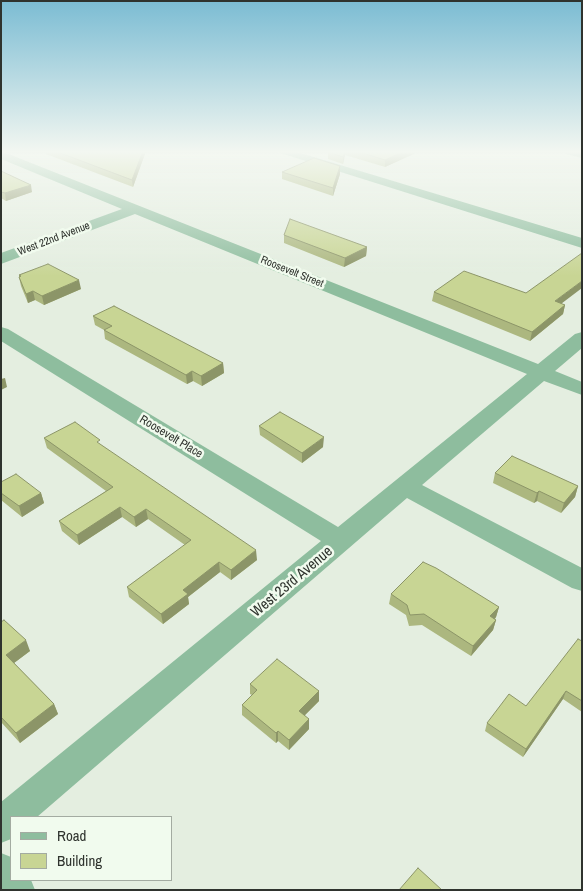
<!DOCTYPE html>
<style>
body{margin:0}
#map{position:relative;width:583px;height:891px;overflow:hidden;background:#e4eee0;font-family:"Archivo Narrow",sans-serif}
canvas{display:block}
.frame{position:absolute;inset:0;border:2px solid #2f332e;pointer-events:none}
.legend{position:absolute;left:10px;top:816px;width:162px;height:65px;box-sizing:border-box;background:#f1fbee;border:1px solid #a3aba1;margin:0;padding:6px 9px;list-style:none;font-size:15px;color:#2f332e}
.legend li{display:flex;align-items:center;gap:10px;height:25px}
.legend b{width:25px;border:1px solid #a3aba1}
</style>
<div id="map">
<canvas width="583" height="891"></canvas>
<div class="frame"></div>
<ul class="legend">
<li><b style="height:6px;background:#8ebd9e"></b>Road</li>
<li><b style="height:14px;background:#c8d594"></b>Building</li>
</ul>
</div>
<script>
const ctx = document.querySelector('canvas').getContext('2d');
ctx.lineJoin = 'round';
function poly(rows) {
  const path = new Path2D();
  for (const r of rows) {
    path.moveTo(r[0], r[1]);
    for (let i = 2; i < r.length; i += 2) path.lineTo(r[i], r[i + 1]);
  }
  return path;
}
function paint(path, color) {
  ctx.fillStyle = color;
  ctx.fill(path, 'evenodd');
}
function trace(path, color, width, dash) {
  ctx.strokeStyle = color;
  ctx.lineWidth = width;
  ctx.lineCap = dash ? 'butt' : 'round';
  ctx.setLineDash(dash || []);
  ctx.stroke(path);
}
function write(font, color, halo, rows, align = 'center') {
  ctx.font = font + ' "Archivo Narrow",sans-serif';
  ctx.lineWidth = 5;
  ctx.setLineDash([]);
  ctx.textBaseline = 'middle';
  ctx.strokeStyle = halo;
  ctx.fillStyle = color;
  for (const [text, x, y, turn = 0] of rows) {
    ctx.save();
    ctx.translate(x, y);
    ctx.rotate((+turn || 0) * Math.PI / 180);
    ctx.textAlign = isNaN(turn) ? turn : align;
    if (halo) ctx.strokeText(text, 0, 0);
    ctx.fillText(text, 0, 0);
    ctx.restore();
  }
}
const minor = poly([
 [1,151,538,364,575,334,582,332,582,348,555,371,582,382,582,395,544,381,422,485,582,568,582,591,572,588,407,498,37,817,11,817,11,839,1,843,1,802,321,541,1,341,1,327,8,329,338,527,527,374,135,214,1,264,1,253,122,209,1,159,1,151],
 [274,151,294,151,582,238,582,248,274,151],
 [564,151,582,151,582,158,566,154,564,151]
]);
const tertiary = poly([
 [1,853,11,857,11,880,31,880,35,890,1,890,1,853]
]);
const wall = poly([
 [38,151,146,151,133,187],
 [330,151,420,151,385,167,345,155,343,164,328,159,328,152],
 [1,171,32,192,6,201,1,198],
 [282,172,340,174,333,196,282,179],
 [284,235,367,247,366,256,344,267,284,243],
 [19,275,81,289,44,305,35,300,28,303,21,286,19,277],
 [434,292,526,293,565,305,563,314,530,341,432,301],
 [93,316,223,363,224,373,202,386,193,381,187,384,105,339,104,330,95,325],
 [259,426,323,447,302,463,260,435],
 [44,438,101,445,257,560,231,580,220,572,188,597,189,604,163,624,129,597,127,587,185,545,148,519,136,527,122,517,79,545,62,531,59,521,106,491,47,448],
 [495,473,578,486,575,497,561,513,537,501,534,503,493,483],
 [1,482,41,493,44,503,22,517,1,500],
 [391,594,499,607,496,617,495,619,496,620,493,630,471,656,422,625,409,626,406,615,389,604],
 [1,622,30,651,14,663,54,704,58,714,20,743,1,722],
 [582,641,582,712,563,699,523,757,485,731,487,723,526,706],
 [250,684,319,691,319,701,305,715,309,729,289,750,278,741,276,743,242,715,242,705,252,695,250,694]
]);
const shadedWall = poly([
 [143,151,146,151,133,187,132,180],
 [345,151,346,151,345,155,343,164,343,157],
 [405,151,420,151,385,167,385,160],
 [340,166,340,174,333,196,333,188],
 [31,185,32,192,6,201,5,193],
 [367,247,366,256,344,267,345,258],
 [79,280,81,289,44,305,42,296],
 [582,281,582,288,553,310,555,301],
 [33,291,35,300,28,303,26,294],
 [565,305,563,314,530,341,532,332],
 [223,363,224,373,202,386,201,376],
 [192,371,193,381,187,384,186,375],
 [5,378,7,387,1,390,1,379],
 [324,437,323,447,302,463,302,453],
 [578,486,575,497,561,513,564,503],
 [539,491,537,501,534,503,537,493],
 [41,493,44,503,22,517,19,506],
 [120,507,122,517,79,545,77,535],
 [146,509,148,519,136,527,134,517],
 [256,550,257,560,231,580,231,570],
 [219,562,220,572,188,597,189,604,163,624,161,614,183,590],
 [499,607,496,617,488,627,490,616],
 [496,620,493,630,471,656,473,646],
 [26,640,30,651,10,666,6,655],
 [319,691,319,701,299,721,299,711],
 [566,691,563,699,523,757,526,749],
 [54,704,58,714,20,743,16,733],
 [309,719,309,729,289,750,289,740],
 [278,731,278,741,276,743,276,733]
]);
const building = poly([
 [55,151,143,151,132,180,55,151],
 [330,151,345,151,343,157,328,152,330,151],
 [356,151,405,151,385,160,356,151],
 [314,158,340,166,333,188,282,172,314,158],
 [1,171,31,185,5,193,1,192,1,171],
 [290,219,367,247,345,258,284,235,290,219],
 [582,253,582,281,555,301,565,305,532,332,434,292,464,271,526,293,582,253],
 [48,264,79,280,42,296,33,291,26,294,19,277,21,276,19,275,48,264],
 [114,306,223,363,201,376,192,371,186,375,104,330,112,326,93,316,114,306],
 [280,412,324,437,302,453,259,426,280,412],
 [75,422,100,440,97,442,256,550,231,570,219,562,183,590,188,594,161,614,127,587,191,540,146,509,134,517,120,507,77,535,59,521,113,487,44,438,75,422],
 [512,456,578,486,564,503,539,491,537,493,495,473,512,456],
 [16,474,41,493,19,506,1,493,1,482,16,474],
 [423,562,436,568,499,607,490,616,496,620,473,646,424,614,410,615,407,605,391,594,423,562],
 [4,620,26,640,6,655,54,704,16,733,1,717,1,622,4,620],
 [578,639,582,641,582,701,566,691,526,749,487,723,509,694,526,706,578,639],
 [277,659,319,691,299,711,309,719,289,740,278,731,276,733,242,705,257,690,250,684,277,659],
 [418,868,442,890,399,890,418,868]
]);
const farStreetnames = [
 ["West 22nd Avenue",54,239,-21],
 ["Roosevelt Street",292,272,22]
];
const streetNames = [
 ["Roosevelt Place",171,437,31]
];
const nearStreetnames = [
 ["West 23rd Avenue",292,582,-40]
];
paint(minor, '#8ebd9e');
paint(tertiary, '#8ebd9e');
paint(wall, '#acb77f');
paint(shadedWall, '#8c9568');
paint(building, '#c8d594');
trace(building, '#8c9568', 1);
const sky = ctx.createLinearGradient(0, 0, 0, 276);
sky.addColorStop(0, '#7bbcd3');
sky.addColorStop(0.55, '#f3f7f1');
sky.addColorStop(1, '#f3f7f100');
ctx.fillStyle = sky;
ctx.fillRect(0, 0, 583, 276);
write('11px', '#2f332e', '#f1fbee', farStreetnames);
write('12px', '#2f332e', '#f1fbee', streetNames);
write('15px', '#2f332e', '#f1fbee', nearStreetnames);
</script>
